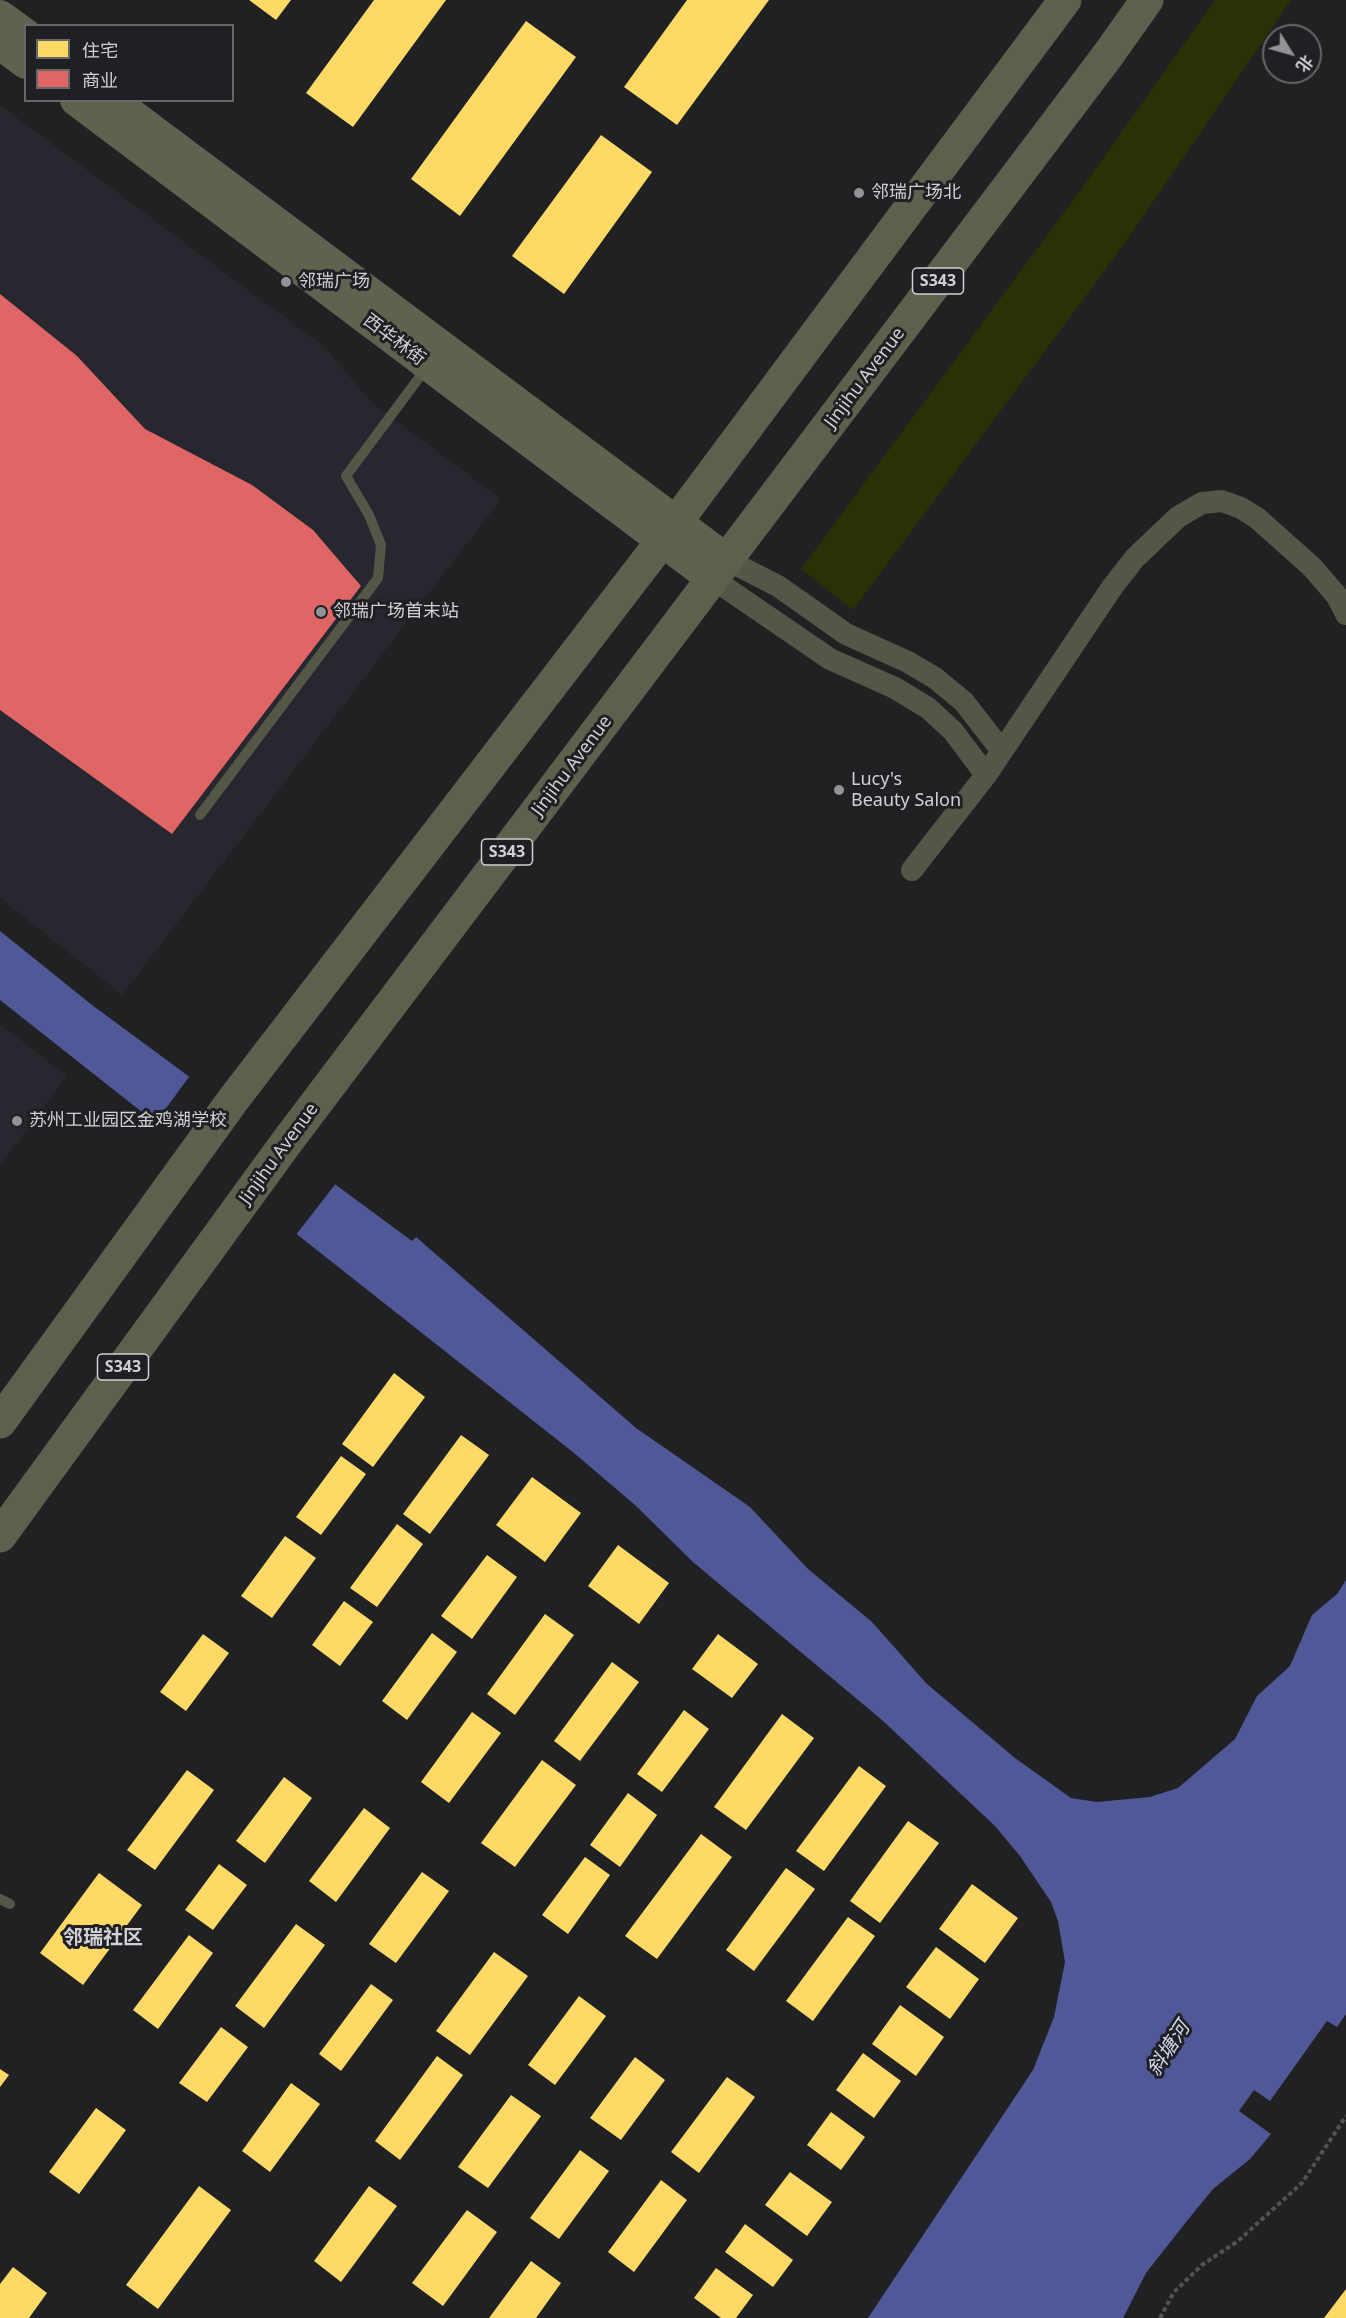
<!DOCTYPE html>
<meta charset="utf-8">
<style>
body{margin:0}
#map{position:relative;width:1346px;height:2318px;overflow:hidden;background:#202122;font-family:"Noto Sans","Noto Sans SC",sans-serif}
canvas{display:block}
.legend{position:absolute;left:24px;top:24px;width:210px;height:78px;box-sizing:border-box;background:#1f2023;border:2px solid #666769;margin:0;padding:8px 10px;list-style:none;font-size:18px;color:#d0d1d3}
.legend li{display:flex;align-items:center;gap:12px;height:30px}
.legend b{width:30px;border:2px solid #666769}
.north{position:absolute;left:1262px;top:24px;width:60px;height:60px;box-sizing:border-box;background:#1f2023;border:2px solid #666769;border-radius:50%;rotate:127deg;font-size:16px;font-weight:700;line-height:24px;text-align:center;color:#d0d1d3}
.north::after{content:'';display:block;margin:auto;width:21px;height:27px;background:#929395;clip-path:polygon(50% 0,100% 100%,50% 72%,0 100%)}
</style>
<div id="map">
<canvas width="1346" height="2318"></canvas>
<ul class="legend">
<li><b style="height:16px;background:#ffd966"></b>住宅</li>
<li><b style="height:16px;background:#e06666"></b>商业</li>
</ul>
<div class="north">北</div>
</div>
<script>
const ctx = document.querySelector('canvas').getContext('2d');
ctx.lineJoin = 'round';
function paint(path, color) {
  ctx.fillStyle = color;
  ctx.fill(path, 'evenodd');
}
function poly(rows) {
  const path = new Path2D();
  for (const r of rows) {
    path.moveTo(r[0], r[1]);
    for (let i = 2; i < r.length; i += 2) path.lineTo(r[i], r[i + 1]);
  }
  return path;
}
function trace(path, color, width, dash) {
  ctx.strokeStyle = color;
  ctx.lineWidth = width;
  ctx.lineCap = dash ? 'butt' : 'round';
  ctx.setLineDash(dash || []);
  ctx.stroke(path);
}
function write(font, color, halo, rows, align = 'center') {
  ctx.font = font + ' "Noto Sans","Noto Sans SC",sans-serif';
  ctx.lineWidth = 6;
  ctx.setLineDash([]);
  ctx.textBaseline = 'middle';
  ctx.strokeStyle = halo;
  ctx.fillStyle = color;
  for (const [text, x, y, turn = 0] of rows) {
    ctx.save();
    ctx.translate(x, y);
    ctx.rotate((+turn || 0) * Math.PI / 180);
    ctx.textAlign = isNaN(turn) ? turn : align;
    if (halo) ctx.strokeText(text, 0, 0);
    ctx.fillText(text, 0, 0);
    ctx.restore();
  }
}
const built = poly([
 [0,105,326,348,370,401,501,499,122,995,0,898],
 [0,1024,67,1076,0,1166]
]);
const green = poly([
 [1215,0,1291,0,1125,243,853,610,801,569,1087,181]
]);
const water = poly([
 [0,931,92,1005,412,1241,416,1237,636,1428,750,1507,808,1569,872,1622,927,1684,1015,1758,1071,1798,1097,1802,1150,1797,1178,1788,1235,1739,1257,1696,1290,1666,1312,1615,1337,1594,1346,1580,1346,2014,1337,2027,1327,2021,1270,2101,1254,2090,1239,2111,1271,2134,1250,2159,1213,2189,1186,2222,1146,2273,1123,2318,868,2318,1033,2070,1054,2017,1065,1962,1058,1921,1051,1902,1020,1856,995,1826,882,1720,693,1562,635,1505,574,1453,0,1000]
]);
const pier = poly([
 [191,1074,337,1182,295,1236,154,1125]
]);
const homes = poly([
 [249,0,291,0,276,20],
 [374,0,446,0,353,127,306,93],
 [687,0,769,0,677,125,624,87],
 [526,21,576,57,460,216,411,179],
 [601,135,652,172,564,294,512,256],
 [394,1373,425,1397,373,1467,342,1444],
 [461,1435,489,1455,430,1534,403,1514],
 [341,1456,366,1474,321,1535,296,1517],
 [532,1477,581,1513,545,1562,496,1525],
 [397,1524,423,1544,377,1607,350,1588],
 [285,1536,316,1558,272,1618,241,1596],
 [618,1545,669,1583,639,1624,588,1586],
 [487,1555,517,1577,472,1639,441,1616],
 [344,1601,373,1622,340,1666,312,1645],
 [545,1614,574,1635,515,1715,487,1694],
 [432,1633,457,1652,407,1720,382,1701],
 [203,1634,229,1653,186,1711,160,1692],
 [718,1634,758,1664,732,1698,692,1669],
 [612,1662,639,1682,580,1761,554,1741],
 [684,1710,709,1729,662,1792,637,1774],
 [472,1712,501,1733,449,1803,421,1782],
 [782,1714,814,1738,746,1830,714,1807],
 [542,1760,576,1785,515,1867,481,1843],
 [859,1766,886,1786,824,1871,796,1851],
 [187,1770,214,1790,155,1870,127,1850],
 [284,1777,312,1798,265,1863,236,1841],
 [628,1793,657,1815,620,1867,590,1845],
 [364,1808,390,1828,336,1902,309,1881],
 [908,1821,939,1843,880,1923,850,1901],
 [701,1834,732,1857,657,1959,625,1936],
 [585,1857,610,1875,568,1934,542,1915],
 [219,1864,247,1885,213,1930,185,1910],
 [786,1868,815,1889,754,1971,726,1950],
 [422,1872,449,1891,396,1963,369,1944],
 [99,1873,142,1905,83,1985,40,1953],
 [972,1884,1018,1918,985,1963,939,1929],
 [848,1917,875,1936,813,2021,786,2001],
 [296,1924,325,1945,264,2028,235,2006],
 [189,1935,213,1953,158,2029,133,2010],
 [936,1947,979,1979,950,2019,906,1987],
 [494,1952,528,1976,470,2055,436,2031],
 [371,1984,393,2000,341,2071,319,2054],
 [579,1996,606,2016,555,2085,528,2065],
 [900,2005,944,2037,916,2076,872,2044],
 [221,2027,248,2047,207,2102,179,2083],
 [863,2053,901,2081,874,2118,836,2090],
 [437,2056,463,2075,400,2160,375,2141],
 [635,2057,665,2080,621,2140,590,2118],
 [0,2069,9,2075,0,2087],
 [727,2077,755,2097,699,2173,671,2152],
 [291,2083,320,2104,270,2172,242,2151],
 [511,2095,541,2116,488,2188,458,2167],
 [96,2108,126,2130,79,2194,49,2172],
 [831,2112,865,2137,841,2170,807,2145],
 [580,2150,609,2171,559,2239,530,2218],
 [790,2172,832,2202,807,2236,765,2205],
 [661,2180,687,2200,634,2272,608,2252],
 [199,2186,231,2210,158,2309,126,2285],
 [369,2186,397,2206,341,2282,314,2261],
 [467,2210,497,2232,443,2306,412,2283],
 [745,2224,793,2260,773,2287,725,2252],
 [531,2261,561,2283,536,2318,489,2318],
 [13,2267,47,2293,29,2318,0,2318,0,2284],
 [716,2268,753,2295,736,2318,721,2318,694,2298],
 [1346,2289,1346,2318,1324,2318]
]);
const shops = poly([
 [0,294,77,356,145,429,252,485,313,530,361,586,172,834,0,710]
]);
const path = poly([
 [1160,2318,1174,2292,1202,2265,1238,2241,1302,2183,1346,2116]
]);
const lane = poly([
 [200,815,378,578,381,545,369,515,346,476,427,367],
 [0,1899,10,1904]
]);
const street = poly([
 [727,560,778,586,846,634,908,662,935,678,964,702,1002,751],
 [713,579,830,659,895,688,928,708,953,731,986,775],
 [912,870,986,775,1113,586,1135,558,1178,517,1202,503,1222,501,1241,508,1257,518,1312,567,1337,596,1346,614]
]);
const secondary = poly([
 [0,16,26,35],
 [0,44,26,63],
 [76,100,713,579],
 [112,100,727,560]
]);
const primary = poly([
 [0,1422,233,1100,662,541,1065,0],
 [0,1536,286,1143,1108,55,1147,0]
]);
const markers = [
 [859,193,6,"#929395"],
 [286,282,6,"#929395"],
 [321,612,6,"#929395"],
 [839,790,6,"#929395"],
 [17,1121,6,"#929395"]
];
const shields = [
 [938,281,51],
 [507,852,51],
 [123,1367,51]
];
const shieldNames = [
 ["S343",938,281],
 ["S343",507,852],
 ["S343",123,1367]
];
const poiNames = [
 ["邻瑞广场北",871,193],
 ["邻瑞广场",298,282],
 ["邻瑞广场首末站",333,612],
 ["Lucy's",851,780],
 ["Beauty Salon",851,801],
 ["苏州工业园区金鸡湖学校",29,1121]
];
const streetNames = [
 ["西华林街",394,340,37],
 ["Jinjihu Avenue",865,378,-53],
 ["Jinjihu Avenue",572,766,-53],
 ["Jinjihu Avenue",279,1154,-54]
];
const neighbourhoodNames = [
 ["邻瑞社区",103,1938]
];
const waterNames = [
 ["斜塘河",1169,2049,-57]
];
paint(built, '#26272f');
paint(green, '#2a3105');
paint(water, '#515898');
paint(pier, '#202122');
paint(homes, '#ffd966');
paint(shops, '#e06666');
trace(path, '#52554c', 4, [4.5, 3]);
trace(lane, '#535747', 10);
trace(street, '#535747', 22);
trace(secondary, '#5e634f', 32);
trace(primary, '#5c614d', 33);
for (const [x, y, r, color] of markers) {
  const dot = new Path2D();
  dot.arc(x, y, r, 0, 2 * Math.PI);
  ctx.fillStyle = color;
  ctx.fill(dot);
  trace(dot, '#1f2023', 2);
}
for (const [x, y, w] of shields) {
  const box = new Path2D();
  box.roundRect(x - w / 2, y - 13, w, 26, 4.5);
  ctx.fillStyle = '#1f2023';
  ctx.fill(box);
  trace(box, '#d0d1d3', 1.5);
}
write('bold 16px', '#d0d1d3', null, shieldNames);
write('18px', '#d0d1d3', '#1f2023', poiNames, 'left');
write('18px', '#d0d1d3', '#1f2023', streetNames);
write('bold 20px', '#d0d1d3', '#1f2023', neighbourhoodNames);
write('italic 20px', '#d4d8ec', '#1f2023', waterNames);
</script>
